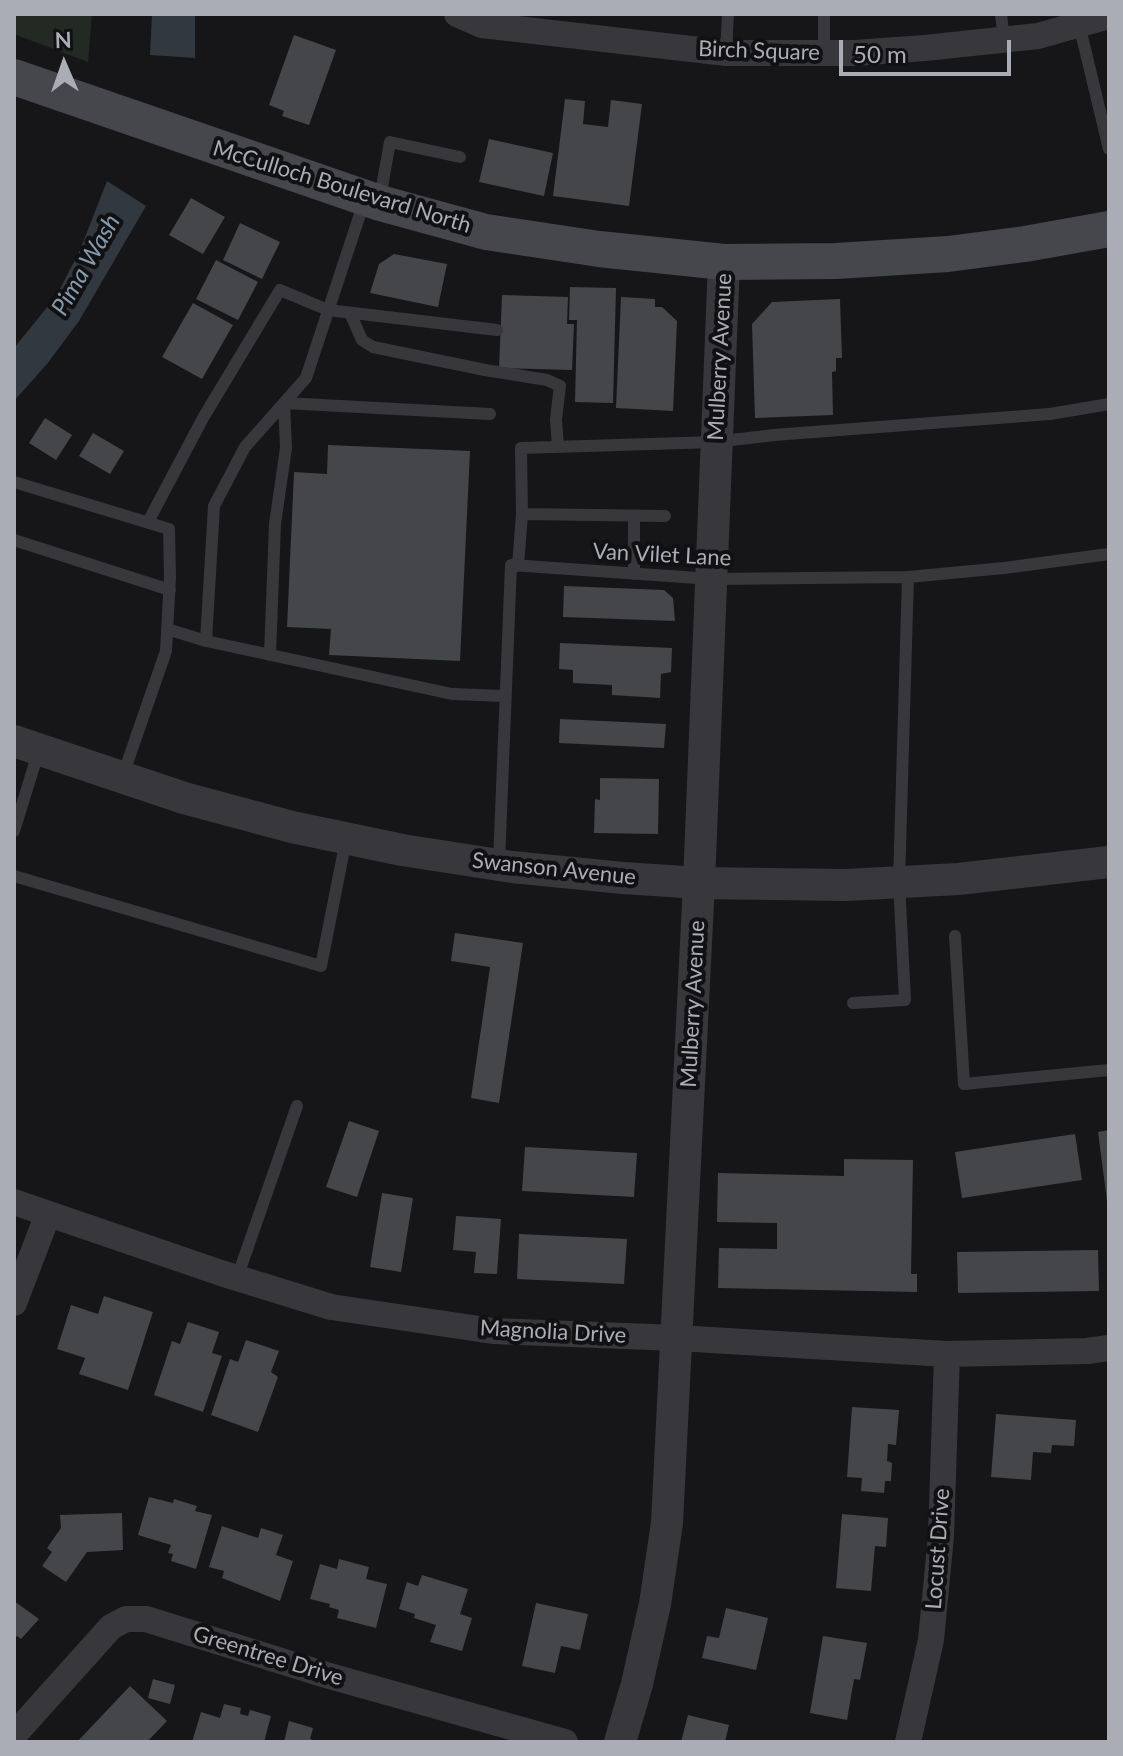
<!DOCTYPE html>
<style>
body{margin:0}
#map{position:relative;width:1123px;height:1756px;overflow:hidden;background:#161618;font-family:Lato,sans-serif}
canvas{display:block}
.frame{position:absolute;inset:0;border:16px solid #aaadb6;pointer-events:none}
.north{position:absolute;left:24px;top:24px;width:80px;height:80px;-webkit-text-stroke:6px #111113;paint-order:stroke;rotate:358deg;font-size:22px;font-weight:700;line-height:32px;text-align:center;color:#aaadb6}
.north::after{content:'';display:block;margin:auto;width:28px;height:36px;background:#aaadb6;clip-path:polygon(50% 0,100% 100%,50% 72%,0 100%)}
.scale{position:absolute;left:839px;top:40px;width:172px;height:36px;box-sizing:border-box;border:4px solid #aaadb6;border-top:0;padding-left:10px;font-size:24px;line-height:28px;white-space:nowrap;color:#aaadb6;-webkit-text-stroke:6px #111113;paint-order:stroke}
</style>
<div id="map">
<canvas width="1123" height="1756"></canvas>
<div class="frame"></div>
<div class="north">N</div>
<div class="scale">50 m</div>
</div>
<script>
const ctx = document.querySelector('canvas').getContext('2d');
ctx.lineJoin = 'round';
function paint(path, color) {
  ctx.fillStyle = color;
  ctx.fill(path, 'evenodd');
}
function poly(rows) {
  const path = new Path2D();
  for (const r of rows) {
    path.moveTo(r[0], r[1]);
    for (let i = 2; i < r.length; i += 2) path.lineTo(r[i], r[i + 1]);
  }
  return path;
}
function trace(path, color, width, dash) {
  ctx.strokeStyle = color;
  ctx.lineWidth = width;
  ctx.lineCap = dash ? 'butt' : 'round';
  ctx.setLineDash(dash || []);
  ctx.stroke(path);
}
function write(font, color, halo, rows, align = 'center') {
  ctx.font = font + ' Lato,sans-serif';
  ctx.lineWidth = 8;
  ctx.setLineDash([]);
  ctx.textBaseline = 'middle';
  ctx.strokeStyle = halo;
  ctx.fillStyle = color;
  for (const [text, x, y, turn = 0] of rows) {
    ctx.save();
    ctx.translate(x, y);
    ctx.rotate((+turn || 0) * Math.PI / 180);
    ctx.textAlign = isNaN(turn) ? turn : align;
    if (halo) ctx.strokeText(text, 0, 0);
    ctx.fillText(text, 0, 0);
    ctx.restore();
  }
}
const green = poly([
 [14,14,92,14,88,62,14,34]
]);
const water = poly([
 [152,14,195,14,195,58,150,55],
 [107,181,146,206,79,321,47,364,14,401,14,348,57,295,80,250]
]);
const building = poly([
 [294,35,336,50,309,125,282,116,284,111,269,105],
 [565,99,585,101,583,124,608,127,611,100,642,104,629,206,553,196],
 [489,139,553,153,544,196,479,182],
 [191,198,225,217,203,254,169,235],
 [240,223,280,242,262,279,223,260],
 [394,254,447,264,438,307,370,293,379,264],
 [216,260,258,282,238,320,196,299],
 [570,287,616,288,613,403,575,402,577,320,569,320],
 [502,295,568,297,567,324,574,324,572,370,499,368],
 [621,297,655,299,655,307,662,307,677,321,673,411,616,408],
 [840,299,842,358,836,358,836,371,832,372,833,415,755,418,752,324,772,302],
 [193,303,233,325,202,379,162,357],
 [45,418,72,435,56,460,29,443],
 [93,433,124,451,110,474,79,456],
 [328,445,470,451,460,661,329,655,331,629,287,627,294,472,327,474],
 [564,586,664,590,673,598,675,621,563,617],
 [560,643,672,648,671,672,661,674,660,698,612,695,612,685,573,683,573,670,559,669],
 [560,719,666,724,664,748,559,743],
 [600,778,659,779,658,834,594,833,595,799,600,800],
 [455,933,523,943,499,1103,471,1098,490,967,451,961],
 [349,1121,379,1131,357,1197,326,1187],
 [1109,1130,1109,1200,1107,1201,1098,1132],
 [1075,1134,1082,1180,962,1198,955,1152],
 [525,1147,637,1153,634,1197,522,1191],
 [844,1159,913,1160,911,1274,917,1274,917,1292,718,1288,719,1248,777,1249,777,1223,717,1222,718,1173,844,1176],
 [382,1193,413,1198,401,1272,370,1267],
 [456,1216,501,1219,497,1274,474,1273,476,1252,453,1250],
 [519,1234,627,1239,624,1284,517,1279],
 [1098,1250,1099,1291,958,1293,957,1252],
 [104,1296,153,1312,128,1390,79,1374,85,1358,57,1349,71,1305,98,1314],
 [188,1322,219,1332,212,1353,222,1356,203,1412,154,1395,172,1341,180,1344],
 [246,1340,279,1351,271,1372,278,1377,258,1432,211,1415,230,1359,238,1362],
 [852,1407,899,1410,896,1445,888,1444,887,1461,892,1463,891,1481,885,1481,884,1493,861,1491,862,1478,847,1477],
 [996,1414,1076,1420,1074,1446,1052,1445,1051,1453,1033,1452,1031,1480,991,1477],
 [149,1497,173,1503,174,1499,197,1506,195,1511,212,1515,196,1569,171,1561,173,1554,168,1553,171,1545,138,1535],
 [122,1513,123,1550,87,1552,66,1582,42,1566,52,1552,47,1548,61,1528,60,1515],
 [842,1514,888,1518,886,1547,875,1546,871,1591,836,1588],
 [222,1526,258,1538,261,1528,283,1535,276,1555,293,1561,280,1601,222,1578,224,1571,209,1567],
 [339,1559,369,1567,366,1579,387,1584,376,1628,337,1618,339,1610,329,1607,330,1604,310,1599,320,1564,337,1569],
 [422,1575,468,1589,460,1614,472,1618,462,1651,430,1642,436,1625,414,1618,415,1614,399,1609,407,1582,418,1586],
 [14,1601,39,1619,21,1639,17,1636,14,1639],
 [536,1603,588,1614,580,1650,561,1646,555,1673,522,1666],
 [726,1608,768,1618,756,1670,702,1658,707,1636,719,1638],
 [823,1636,867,1643,860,1680,854,1679,847,1720,810,1713],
 [153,1679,175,1685,170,1704,148,1698],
 [130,1686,167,1721,147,1742,77,1742],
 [224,1704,241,1708,240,1714,248,1716,250,1710,271,1716,264,1742,192,1742,201,1712,220,1718],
 [688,1715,729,1725,725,1742,681,1742],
 [289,1721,313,1728,310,1739,319,1742,284,1742]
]);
const service = poly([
 [1001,14,1004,40],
 [1079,24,1109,149],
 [726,53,728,14],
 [824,53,824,14],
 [380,198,390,142,460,157],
 [350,313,362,340,373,347,485,370,547,380,560,386,556,419,558,447],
 [14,482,169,529,170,577,166,651,123,775],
 [665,516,522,514,521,448,715,442,774,435,1050,414,1109,404],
 [148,522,203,418,280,290,328,310,497,330],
 [14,540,170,590],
 [518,566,522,514],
 [634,574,634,516],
 [167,629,206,641,214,506,245,447,306,378,364,202],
 [206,641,452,694,505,696],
 [270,655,275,524,286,448,284,403,490,414],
 [14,831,39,750],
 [499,862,511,565,712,579,908,577,1004,568,1109,554],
 [14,876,321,966,346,840],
 [955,936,964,1084,1109,1070],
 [853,1003,905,1000,899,882,908,577],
 [237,1278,297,1106]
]);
const minor = poly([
 [457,14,482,25,726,53,854,53,925,48,1038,36,1109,16],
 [14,1202,221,1273,331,1307,493,1331,677,1338,947,1354,1087,1351,1109,1348],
 [14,1303,48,1214],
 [14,1735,111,1627,126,1619,146,1619,326,1675,565,1742],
 [908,1742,931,1640,941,1536,947,1354]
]);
const tertiary = poly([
 [14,741,184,798,292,827,402,850,512,867,623,878,699,883,846,885,958,879,1109,862],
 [620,1742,637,1684,655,1604,667,1523,699,883,724,262]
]);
const secondary = poly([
 [14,77,380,203,486,232,599,249,724,262,836,261,948,254,1025,244,1109,229]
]);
const streetNames = [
 ["Birch Square",759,51,2],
 ["McCulloch Boulevard North",342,187,17],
 ["Mulberry Avenue",720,357,-87],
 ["Van Vilet Lane",662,555,3],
 ["Swanson Avenue",554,869,6],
 ["Mulberry Avenue",693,1004,-87],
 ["Magnolia Drive",553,1332,3],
 ["Locust Drive",938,1549,-86],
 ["Greentree Drive",268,1656,17]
];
const waterNames = [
 ["Pima Wash",86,265,-60]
];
paint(green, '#232a24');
paint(water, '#31383f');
paint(building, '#45464a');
trace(service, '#38383c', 12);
trace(minor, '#38383c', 26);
trace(tertiary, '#38383c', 32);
trace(secondary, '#46474c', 36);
write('22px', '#aaadb6', '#111113', streetNames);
write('italic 24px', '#859aad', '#111113', waterNames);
</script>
